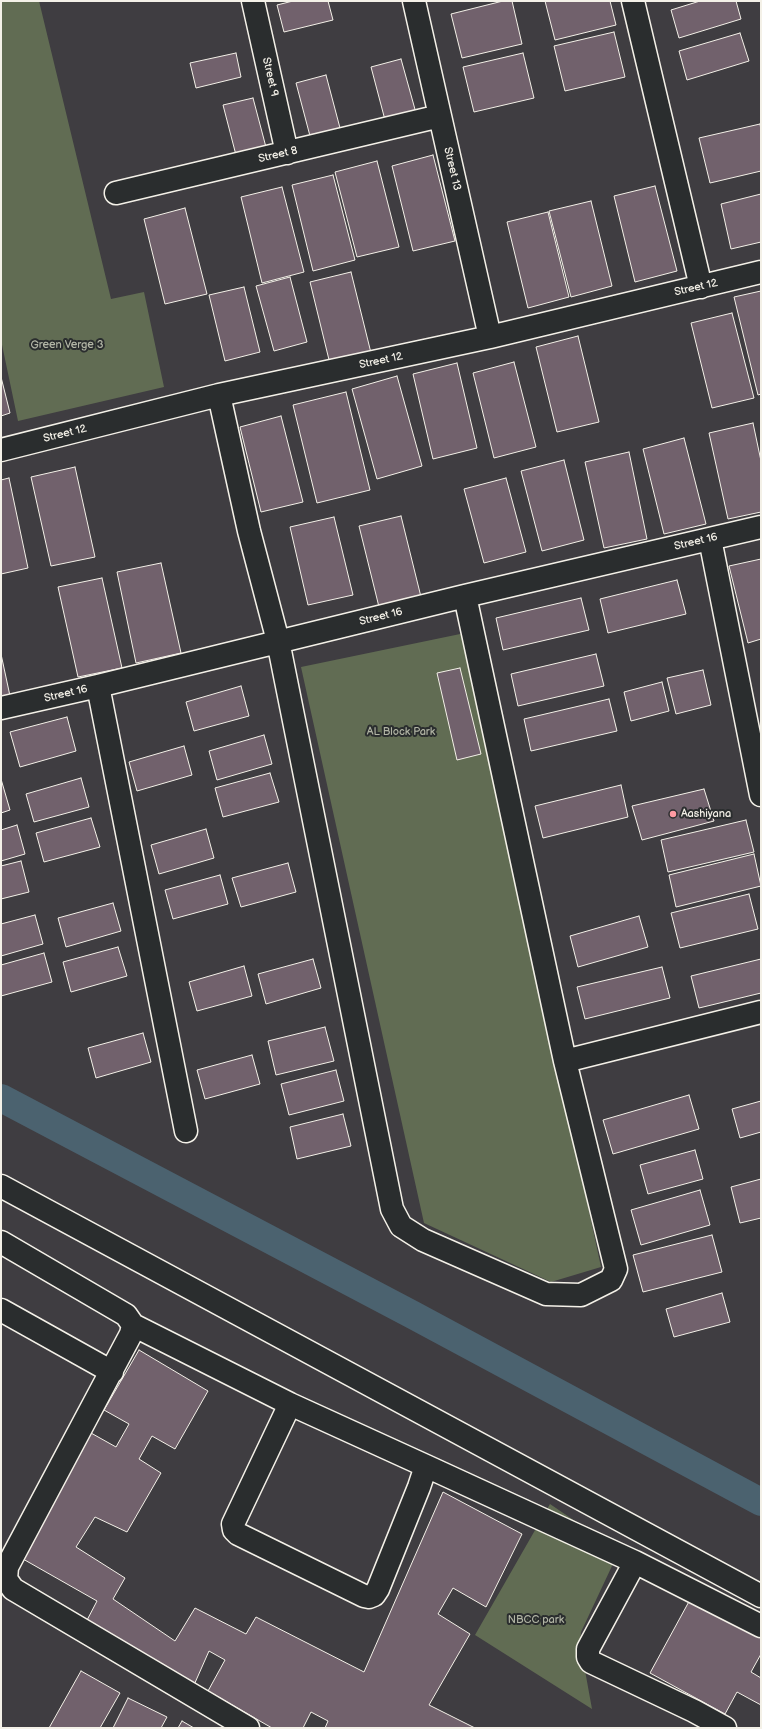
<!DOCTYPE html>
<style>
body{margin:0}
#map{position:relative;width:762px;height:1729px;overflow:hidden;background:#3f3d41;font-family:"Balsamiq Sans",sans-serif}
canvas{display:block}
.frame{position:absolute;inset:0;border:2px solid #f4f1e8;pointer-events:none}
</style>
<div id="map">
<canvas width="762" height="1729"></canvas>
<div class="frame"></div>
</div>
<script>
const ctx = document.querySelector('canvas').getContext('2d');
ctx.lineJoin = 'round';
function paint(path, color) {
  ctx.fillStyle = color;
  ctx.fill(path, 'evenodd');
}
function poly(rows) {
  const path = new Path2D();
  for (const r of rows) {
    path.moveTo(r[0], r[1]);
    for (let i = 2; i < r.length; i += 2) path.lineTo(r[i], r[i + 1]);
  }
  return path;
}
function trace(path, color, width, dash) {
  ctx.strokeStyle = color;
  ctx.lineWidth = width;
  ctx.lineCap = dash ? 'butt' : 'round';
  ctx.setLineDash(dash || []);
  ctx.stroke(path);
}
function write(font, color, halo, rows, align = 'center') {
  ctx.font = font + ' "Balsamiq Sans",sans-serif';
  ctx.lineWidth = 4;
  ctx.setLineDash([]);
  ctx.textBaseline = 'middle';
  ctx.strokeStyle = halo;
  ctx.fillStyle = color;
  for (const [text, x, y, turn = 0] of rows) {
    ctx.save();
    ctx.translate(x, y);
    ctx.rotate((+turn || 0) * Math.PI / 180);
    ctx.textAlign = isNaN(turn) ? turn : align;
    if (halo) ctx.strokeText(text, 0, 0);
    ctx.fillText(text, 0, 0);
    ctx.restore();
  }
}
const green = poly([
 [1,1,39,1,111,299,144,292,164,387,18,421,1,340],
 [465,633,601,1267,551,1282,424,1223,301,667],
 [550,1504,619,1551,581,1632,580,1643,592,1709,475,1635]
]);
const canal = poly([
 [1,1098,413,1315,761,1502]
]);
const building = poly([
 [293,1,328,1,333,20,284,32,277,5,293,1],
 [503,1,512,1,522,44,462,58,451,14,503,1],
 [545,1,610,1,616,25,555,40,545,1],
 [700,1,736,1,741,19,679,38,671,10,700,1],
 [614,32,625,77,565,91,554,46,614,32],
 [740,33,749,61,687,80,679,51,740,33],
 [236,53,241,77,196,88,190,63,236,53],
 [523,53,534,98,474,112,463,67,523,53],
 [401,59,416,113,385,120,371,67,401,59],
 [326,75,340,128,310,136,296,83,326,75],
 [253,98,267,151,237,159,223,105,253,98],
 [760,124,761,130,761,171,710,183,699,138,760,124],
 [433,155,455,241,413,251,392,166,433,155],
 [377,161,399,247,357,257,335,172,377,161],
 [333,175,355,260,313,271,292,185,333,175],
 [655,186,677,271,635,282,614,196,655,186],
 [282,187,304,272,262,283,241,197,282,187],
 [761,194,761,242,731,249,721,204,761,194],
 [591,201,612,286,571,297,549,211,591,201],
 [185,208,207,294,165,304,144,219,185,208],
 [548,212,569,297,528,308,507,222,548,212],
 [351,272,372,357,331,368,310,282,351,272],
 [290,277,307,342,274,351,256,286,290,277],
 [244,287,260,352,225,361,209,295,244,287],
 [761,291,761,394,758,395,734,297,761,291],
 [732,313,754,398,712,408,691,323,732,313],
 [578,336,599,422,557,432,536,347,578,336],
 [514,362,536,447,494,458,473,373,514,362],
 [457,363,477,448,433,459,413,374,457,363],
 [397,376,422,466,377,479,352,389,397,376],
 [1,377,10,413,1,416,1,377],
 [346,392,370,490,317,503,293,405,346,392],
 [281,416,303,502,261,512,240,427,281,416],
 [753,423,761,461,761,512,728,519,709,433,753,423],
 [684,438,706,524,664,534,643,449,684,438],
 [629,452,647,539,604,548,585,462,629,452],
 [564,460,584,540,542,551,521,471,564,460],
 [75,467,95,557,51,566,31,477,75,467],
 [9,478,28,568,1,574,1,480,9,478],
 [506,478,526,552,484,563,464,489,506,478],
 [401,516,422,601,380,611,359,526,401,516],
 [334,517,353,595,308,605,290,527,334,517],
 [761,559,761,639,748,643,729,566,761,559],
 [161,563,181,653,136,663,117,572,161,563],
 [102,578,122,668,78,677,58,587,102,578],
 [677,580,686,614,608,633,600,599,677,580],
 [581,598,589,630,503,650,496,618,581,598],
 [1,654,10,696,1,698,1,654],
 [596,654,604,686,518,706,511,674,596,654],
 [460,668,481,754,457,760,437,673,460,668],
 [703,670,711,705,676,714,667,678,703,670],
 [662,682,669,711,631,721,624,692,662,682],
 [241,686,249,716,194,731,186,702,241,686],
 [609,699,617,731,531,751,524,719,609,699],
 [67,717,76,751,20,767,10,732,67,717],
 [264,735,272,764,217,780,209,751,264,735],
 [184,746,192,775,137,791,129,762,184,746],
 [270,773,279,802,223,817,215,788,270,773],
 [81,778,89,807,34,822,26,794,81,778],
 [1,779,10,810,1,813,1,779],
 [621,785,628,817,543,838,535,806,621,785],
 [704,789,714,821,642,840,632,806,704,789],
 [91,818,100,847,44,862,36,833,91,818],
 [746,820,754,852,668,872,661,840,746,820],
 [17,825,25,854,1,861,1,830,17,825],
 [206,829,214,858,159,874,151,845,206,829],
 [754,854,761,886,676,907,669,875,754,854],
 [21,861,29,892,1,899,1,866,21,861],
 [288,863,296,892,241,907,232,878,288,863],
 [220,875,228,904,173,919,165,890,220,875],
 [749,894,758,929,680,948,671,913,749,894],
 [113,903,121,931,66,947,58,918,113,903],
 [35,915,43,944,1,956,1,924,35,915],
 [639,916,648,947,578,967,570,936,639,916],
 [118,947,127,976,71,992,63,962,118,947],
 [44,953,52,982,1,996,1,965,44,953],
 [313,959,321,988,266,1004,258,974,313,959],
 [761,959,761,993,699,1008,691,976,761,959],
 [244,966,252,996,197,1011,189,982,244,966],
 [662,967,670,998,585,1019,577,987,662,967],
 [325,1027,334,1061,276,1075,268,1041,325,1027],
 [143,1033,151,1062,96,1078,88,1048,143,1033],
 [252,1055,260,1084,205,1099,197,1070,252,1055],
 [336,1070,344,1101,289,1115,281,1084,336,1070],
 [689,1095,699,1129,613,1154,603,1120,689,1095],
 [761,1101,761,1132,740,1138,732,1109,761,1101],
 [343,1114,351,1146,297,1159,290,1127,343,1114],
 [695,1150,703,1179,648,1194,640,1165,695,1150],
 [761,1179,761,1218,740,1223,731,1187,761,1179],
 [700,1190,710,1225,641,1245,631,1210,700,1190],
 [712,1235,722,1272,643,1292,633,1255,712,1235],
 [722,1293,730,1322,674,1337,666,1309,722,1293],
 [139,1350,208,1391,175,1449,152,1436,139,1459,161,1473,127,1532,95,1517,76,1547,125,1578,113,1599,175,1641,195,1608,246,1634,256,1617,364,1672,443,1492,522,1534,486,1607,453,1588,438,1614,470,1634,429,1705,475,1728,325,1728,328,1721,311,1712,303,1728,272,1728,208,1691,225,1660,209,1651,194,1685,85,1624,97,1601,23,1559,91,1433,116,1447,129,1424,104,1410,139,1350],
 [692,1596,761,1634,761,1654,751,1672,761,1678,761,1705,737,1692,725,1714,650,1673,692,1596],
 [81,1671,120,1693,100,1728,49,1728,81,1671],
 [128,1698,167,1717,161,1728,113,1728,128,1698],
 [182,1721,194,1728,178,1728,182,1721]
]);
const minor = poly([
 [253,1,287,153],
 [414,1,490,337],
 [633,1,701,287],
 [116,193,440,116],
 [219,395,249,531,278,641,392,1209,401,1226,423,1240,546,1294,581,1295,611,1280,616,1269,565,1061,465,596],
 [1,450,219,395,490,337,761,272],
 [710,539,761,795],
 [98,686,186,1131],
 [1,708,98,686,465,596,761,527],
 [565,1061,761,1012],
 [1,1186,761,1596],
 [1,1242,126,1315,133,1325,131,1334,7,1567,6,1579,13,1589,248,1728],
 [1,1310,112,1372],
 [133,1325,290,1404,426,1466,419,1487,378,1589,374,1595,369,1597,364,1596,238,1534,234,1530,233,1524,290,1404],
 [426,1466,635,1562],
 [725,1728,694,1711,591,1662,588,1657,588,1649,635,1562,761,1626]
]);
const markers = [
 [673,814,4,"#ff9aa2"]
];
const streetNames = [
 ["Street 9",270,77,77],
 ["Street 8",278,155,-13],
 ["Street 13",452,169,77],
 ["Street 12",696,288,-13],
 ["Street 12",381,361,-12],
 ["Street 12",65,434,-14],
 ["Street 16",696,542,-13],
 ["Street 16",381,617,-14],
 ["Street 16",66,694,-13]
];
const parkNames = [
 ["Green Verge 3",67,345],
 ["AL Block Park",401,732],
 ["NBCC park",536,1620]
];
const poiNames = [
 ["Aashiyana",681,814]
];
paint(green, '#616c53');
trace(canal, '#4b626f', 28);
paint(building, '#71616c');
trace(building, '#f4f1e8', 1);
trace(minor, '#f4f1e8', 25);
trace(minor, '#2a2d2e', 22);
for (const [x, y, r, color] of markers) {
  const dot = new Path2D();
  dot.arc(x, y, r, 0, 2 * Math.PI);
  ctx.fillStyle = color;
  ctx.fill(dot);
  trace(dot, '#2a2d2e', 1.5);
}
write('11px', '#f4f1e8', '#2a2d2e', streetNames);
write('11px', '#b2b5a5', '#2a2d2e', parkNames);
write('11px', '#f4f1e8', '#2a2d2e', poiNames, 'left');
</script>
